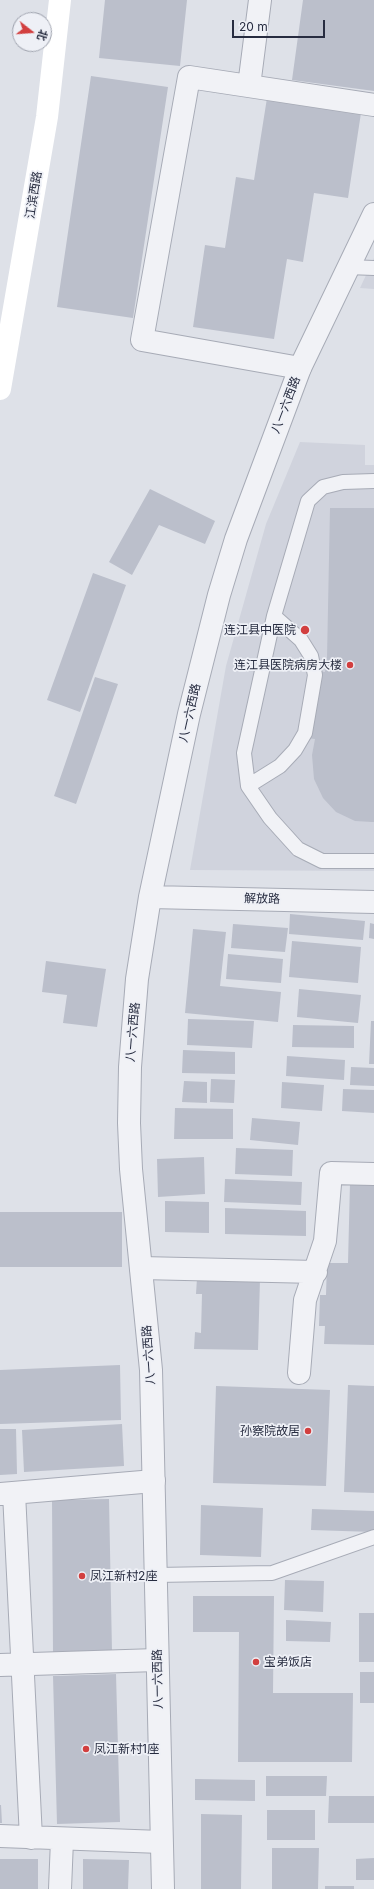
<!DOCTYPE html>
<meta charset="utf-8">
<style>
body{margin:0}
#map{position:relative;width:374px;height:1889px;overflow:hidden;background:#dee1e8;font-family:Inter,"Noto Sans SC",sans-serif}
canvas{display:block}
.north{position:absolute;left:12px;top:12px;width:40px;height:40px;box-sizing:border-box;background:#eef0f6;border:1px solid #9ea2ad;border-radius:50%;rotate:107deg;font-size:11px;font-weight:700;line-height:16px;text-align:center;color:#272c40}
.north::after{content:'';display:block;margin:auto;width:14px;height:18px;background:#d23f3f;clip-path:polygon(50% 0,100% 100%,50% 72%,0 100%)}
.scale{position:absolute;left:232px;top:20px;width:93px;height:18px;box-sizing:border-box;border:2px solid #272c40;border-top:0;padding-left:5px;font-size:12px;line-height:14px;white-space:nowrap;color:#272c40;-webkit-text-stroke:3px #eef0f6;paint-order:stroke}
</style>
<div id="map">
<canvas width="374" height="1889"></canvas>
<div class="north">北</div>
<div class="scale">20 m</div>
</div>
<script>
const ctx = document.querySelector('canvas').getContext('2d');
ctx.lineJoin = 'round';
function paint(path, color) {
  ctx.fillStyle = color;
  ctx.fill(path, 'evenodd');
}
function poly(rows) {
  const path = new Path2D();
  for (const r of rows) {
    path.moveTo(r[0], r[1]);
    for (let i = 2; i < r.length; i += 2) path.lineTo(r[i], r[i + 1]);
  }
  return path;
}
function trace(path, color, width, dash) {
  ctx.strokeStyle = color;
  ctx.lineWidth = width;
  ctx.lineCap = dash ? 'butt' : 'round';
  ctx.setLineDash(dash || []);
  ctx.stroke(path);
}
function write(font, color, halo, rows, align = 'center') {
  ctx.font = font + ' Inter,"Noto Sans SC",sans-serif';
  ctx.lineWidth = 3.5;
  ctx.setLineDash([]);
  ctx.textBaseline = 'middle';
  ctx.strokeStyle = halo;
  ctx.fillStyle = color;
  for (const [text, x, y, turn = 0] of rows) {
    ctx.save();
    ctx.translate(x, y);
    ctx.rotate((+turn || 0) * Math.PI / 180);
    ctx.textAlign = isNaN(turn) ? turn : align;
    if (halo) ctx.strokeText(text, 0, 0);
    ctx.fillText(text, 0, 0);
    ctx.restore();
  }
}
const built = poly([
 [374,258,374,289,360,288],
 [300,442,365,445,365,465,374,465,374,871,190,870,226,666,266,524]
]);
const building = poly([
 [105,0,187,0,180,66,99,58],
 [303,0,374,0,374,91,292,80],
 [91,76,168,87,133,318,57,307],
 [267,98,361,113,348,198,314,193,303,262,287,259,274,339,193,327,205,245,225,248,236,177,254,180],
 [150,489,215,521,205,544,159,525,132,575,109,562],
 [330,508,374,508,374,822,372,822,355,821,336,812,323,798,314,779,312,755,315,739,299,737,309,670,325,672,327,658],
 [93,573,126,585,80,712,47,700],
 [95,677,118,684,76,804,54,796],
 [290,914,365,921,363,940,289,934],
 [370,923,374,924,374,939,369,938],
 [233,924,288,928,285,952,231,948],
 [193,929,226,932,220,986,281,992,278,1022,185,1013],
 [292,941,361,947,358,983,289,977],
 [228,954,283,959,281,983,226,979],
 [46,961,106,969,97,1027,63,1023,67,995,42,992],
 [299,989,361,995,358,1023,297,1017],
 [188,1019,254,1021,252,1048,187,1045],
 [371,1021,374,1021,374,1064,369,1064],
 [293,1025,354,1026,354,1048,292,1047],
 [183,1050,235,1052,235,1074,182,1073],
 [287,1056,345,1060,344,1080,286,1076],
 [351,1067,374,1068,374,1086,350,1085],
 [211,1079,235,1080,234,1103,210,1102],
 [184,1081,207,1082,207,1103,182,1102],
 [282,1082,324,1085,322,1111,281,1108],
 [343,1089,374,1090,374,1113,342,1111],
 [175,1108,233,1109,233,1139,174,1139],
 [252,1118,300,1122,298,1145,250,1140],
 [236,1148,293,1150,292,1176,235,1174],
 [204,1157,205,1194,158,1197,157,1159],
 [225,1179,302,1182,301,1205,224,1202],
 [350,1183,374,1183,374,1345,324,1344,325,1326,319,1326,320,1295,326,1295,327,1263,348,1263],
 [165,1201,209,1202,209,1233,165,1232],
 [225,1208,306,1211,306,1236,225,1234],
 [0,1212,122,1212,122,1267,0,1267],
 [197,1278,260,1279,258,1350,194,1349,195,1332,201,1333,202,1294,196,1294],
 [120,1365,121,1420,0,1424,0,1370],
 [348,1385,374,1386,374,1493,344,1492],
 [216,1386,330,1390,326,1486,213,1483],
 [122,1424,124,1466,24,1472,22,1430],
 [0,1429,16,1429,17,1474,0,1475],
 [109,1499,112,1652,53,1653,52,1500],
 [201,1505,263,1508,261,1557,200,1555],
 [312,1509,374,1511,374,1532,311,1530],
 [285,1580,324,1581,323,1612,284,1610],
 [193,1596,274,1596,273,1693,353,1693,352,1762,238,1762,239,1632,193,1632],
 [359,1613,374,1613,374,1662,359,1662],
 [286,1620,331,1622,330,1642,286,1641],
 [360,1672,374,1672,374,1703,360,1703],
 [116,1674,120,1822,57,1824,53,1676],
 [266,1776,327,1776,326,1796,266,1796],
 [195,1779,255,1780,255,1801,195,1800],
 [329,1796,374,1796,374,1823,328,1823],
 [0,1805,1,1805,2,1823,0,1823],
 [267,1810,315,1810,315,1840,267,1840],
 [201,1814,242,1815,241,1889,201,1889],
 [272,1848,319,1848,318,1889,272,1889],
 [374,1858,374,1880,356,1880,356,1859],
 [0,1859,38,1859,38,1889,0,1889],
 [83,1859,129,1860,128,1889,83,1889],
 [325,1886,354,1886,354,1889,325,1889]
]);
const service = poly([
 [348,267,374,268],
 [374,481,343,482,323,487,308,501,274,616,244,753,248,786,270,818,298,849,322,861,374,861],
 [248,786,280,766,295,750,305,733,315,675,311,656,301,640,274,616],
 [156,1575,272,1573,374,1537]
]);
const minor = poly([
 [249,86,260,0],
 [300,368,142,340,189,77,374,105],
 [141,1268,316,1272],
 [299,1373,305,1300,325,1241,331,1173,374,1174],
 [14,1493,31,1838],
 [0,1494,154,1481],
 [0,1665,157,1660],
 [0,1836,161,1842],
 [60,1889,62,1840]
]);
const tertiary = poly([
 [150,897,374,902],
 [163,1889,151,1370,131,1169,129,1123,130,1067,137,979,150,897,189,714,219,595,236,539,300,368,374,214]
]);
const secondary = poly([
 [0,389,47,117,60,0]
]);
const markers = [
 [305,630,5,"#d23f3f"],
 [350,665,4,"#d23f3f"],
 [308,1431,4,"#d23f3f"],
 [82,1576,4,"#d23f3f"],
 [256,1662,4,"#d23f3f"],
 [86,1749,4,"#d23f3f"]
];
const streetNames = [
 ["江滨西路",34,195,-81],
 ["八一六西路",286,405,-69],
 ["八一六西路",190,713,-77],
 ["解放路",262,899,1],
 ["八一六西路",133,1032,-85],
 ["八一六西路",149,1355,-94],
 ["八一六西路",158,1679,-91]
];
const poiNames = [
 ["连江县中医院",296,630],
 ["连江县医院病房大楼",342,665],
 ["孙察院故居",300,1431],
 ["凤江新村2座",90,1576,"left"],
 ["宝弟饭店",264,1662,"left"],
 ["凤江新村1座",94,1749,"left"]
];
paint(built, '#d0d3dd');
paint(building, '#bbbfcb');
trace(service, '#a7abb6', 16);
trace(minor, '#a7abb6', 24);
trace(tertiary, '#a7abb6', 24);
trace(service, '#f1f2f6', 14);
trace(minor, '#f1f2f6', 22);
trace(tertiary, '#f1f2f6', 22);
trace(secondary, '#fff', 22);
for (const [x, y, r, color] of markers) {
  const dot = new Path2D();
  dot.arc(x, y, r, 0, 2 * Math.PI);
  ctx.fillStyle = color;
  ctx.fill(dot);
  trace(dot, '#eef0f6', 1.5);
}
write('12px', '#272c40', '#eef0f6', streetNames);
write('12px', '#272c40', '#eef0f6', poiNames, 'right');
</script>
